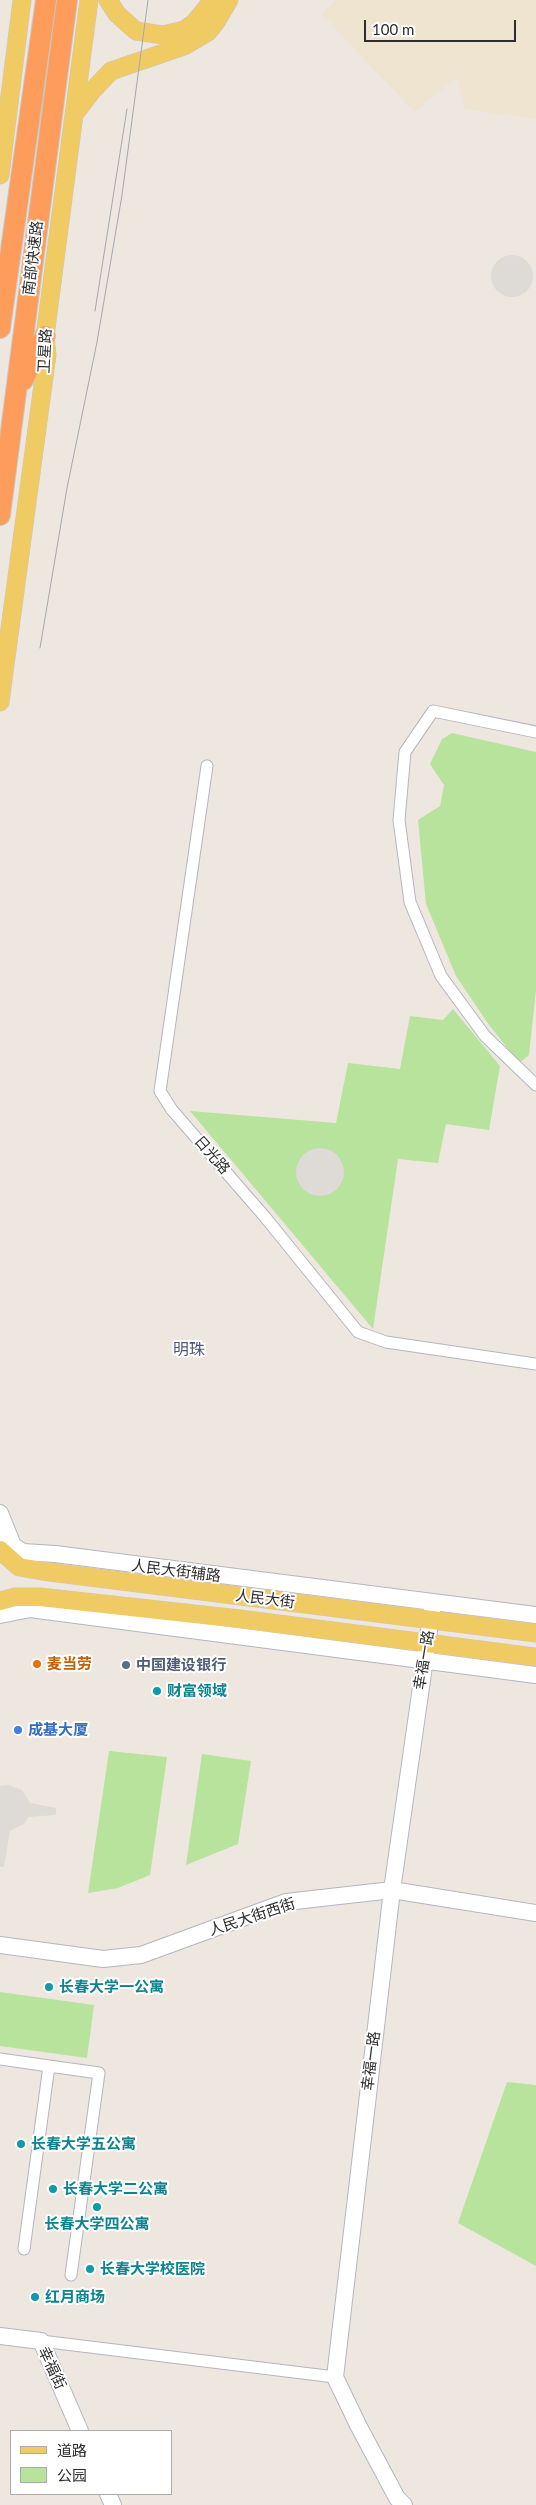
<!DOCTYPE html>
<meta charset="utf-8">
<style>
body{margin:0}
#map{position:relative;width:536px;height:2505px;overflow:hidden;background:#eee7df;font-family:Lato,"Noto Sans SC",sans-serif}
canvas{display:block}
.legend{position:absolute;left:10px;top:2430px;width:162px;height:65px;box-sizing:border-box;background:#fff;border:1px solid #ababab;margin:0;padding:6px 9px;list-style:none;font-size:15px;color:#2d2d2d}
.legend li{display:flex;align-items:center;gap:10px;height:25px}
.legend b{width:25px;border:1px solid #ababab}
.scale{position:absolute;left:364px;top:20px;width:152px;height:22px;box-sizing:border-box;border:2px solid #2d2d2d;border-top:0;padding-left:6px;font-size:15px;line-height:18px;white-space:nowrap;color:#2d2d2d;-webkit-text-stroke:4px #fff;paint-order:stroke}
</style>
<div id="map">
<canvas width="536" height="2505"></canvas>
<ul class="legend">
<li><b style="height:6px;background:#f0ca62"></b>道路</li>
<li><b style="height:14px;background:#b7e39d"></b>公园</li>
</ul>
<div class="scale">100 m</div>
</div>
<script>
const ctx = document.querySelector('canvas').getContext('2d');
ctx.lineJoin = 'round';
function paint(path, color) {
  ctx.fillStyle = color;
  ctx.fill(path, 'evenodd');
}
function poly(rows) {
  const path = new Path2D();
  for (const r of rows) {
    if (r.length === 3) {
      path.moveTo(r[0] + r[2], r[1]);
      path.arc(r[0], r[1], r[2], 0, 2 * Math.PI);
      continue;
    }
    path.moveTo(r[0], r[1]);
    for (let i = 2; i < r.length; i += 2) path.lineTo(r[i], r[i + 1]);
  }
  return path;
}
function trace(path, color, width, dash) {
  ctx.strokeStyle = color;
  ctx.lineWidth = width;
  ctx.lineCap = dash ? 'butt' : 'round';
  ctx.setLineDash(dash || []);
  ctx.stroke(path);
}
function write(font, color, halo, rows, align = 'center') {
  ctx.font = font + ' Lato,"Noto Sans SC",sans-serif';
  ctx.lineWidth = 4;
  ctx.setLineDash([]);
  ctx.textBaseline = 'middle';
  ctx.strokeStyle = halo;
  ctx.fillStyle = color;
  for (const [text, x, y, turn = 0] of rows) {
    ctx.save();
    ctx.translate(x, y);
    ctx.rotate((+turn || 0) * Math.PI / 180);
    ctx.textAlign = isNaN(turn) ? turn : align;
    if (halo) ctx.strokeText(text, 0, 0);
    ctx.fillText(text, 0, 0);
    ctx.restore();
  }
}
const education = poly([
 [336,0,536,0,536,119,464,109,457,77,414,112,322,14]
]);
const green = poly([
 [452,733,536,752,536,990,529,1055,519,1063,487,1022,456,976,426,904,418,820,440,806,444,785,430,764,442,739],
 [453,1009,500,1066,489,1130,446,1124,438,1163,398,1159,373,1329,190,1111,336,1123,348,1063,400,1069,410,1016,443,1020],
 [109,1751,167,1757,150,1875,118,1888,88,1893],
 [202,1754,251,1761,238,1844,186,1865],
 [0,1992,94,2005,87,2058,0,2046],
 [507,2082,536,2085,536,2266,458,2223]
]);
const plaza = poly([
 [512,276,21],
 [320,1172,24],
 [8,1785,22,1790,30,1803,56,1808,56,1815,28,1817,24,1824,10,1831,4,1867,0,1867,0,1786]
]);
const street = poly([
 [536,732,433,711,405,752,399,820,410,902,441,976,485,1036,536,1085],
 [207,766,160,1091,172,1110,265,1217,358,1332,386,1342,536,1364],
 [0,2059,49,2066,24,2249],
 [49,2066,99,2073,71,2275],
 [41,2341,335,2377]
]);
const secondary = poly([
 [0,1513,14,1548],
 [0,1537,23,1552,55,1554,536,1615],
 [0,1615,30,1609,536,1675],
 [0,1945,103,1959,141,1955,286,1902,392,1890,536,1913],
 [0,2336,41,2341,80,2431],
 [108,2494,113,2505],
 [404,2505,397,2498,358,2425,335,2377,392,1890,433,1603]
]);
const primary = poly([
 [108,0,117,14,136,31,163,35,184,30,194,23,213,0],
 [76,112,92,91,111,71,184,46,208,32,216,22,229,0],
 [0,175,22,0],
 [0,702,47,355,45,336,89,0],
 [0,1550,19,1567,42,1571,536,1633],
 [0,1601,15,1597,40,1597,240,1619,536,1657]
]);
const highway = poly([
 [0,328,46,0],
 [23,380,45,336],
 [0,515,67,0]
]);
const tram = poly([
 [95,311,127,109],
 [40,648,67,488,97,342,122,195,148,0]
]);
const markers = [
 [37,1664,5,"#e8710a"],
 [126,1665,5,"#5c6f8a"],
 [157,1691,5,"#0f9aa8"],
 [18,1730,5,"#3f7fe0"],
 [49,1987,5,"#0f9aa8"],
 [21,2144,5,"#0f9aa8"],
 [53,2189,5,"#0f9aa8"],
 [97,2207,5,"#0f9aa8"],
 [90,2269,5,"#0f9aa8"],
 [35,2297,5,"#0f9aa8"]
];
const streetNames = [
 ["南部快速路",33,258,-83],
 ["卫星路",45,351,-87],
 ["日光路",212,1155,49],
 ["人民大街辅路",176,1571,7],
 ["人民大街",265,1599,7],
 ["幸福一路",424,1660,-81],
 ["人民大街西街",252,1917,-18],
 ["幸福一路",371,2061,-83],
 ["幸福街",52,2368,65]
];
const foodNames = [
 ["麦当劳",47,1664]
];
const serviceNames = [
 ["中国建设银行",136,1665]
];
const cultureNames = [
 ["财富领域",167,1691],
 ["长春大学一公寓",59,1987],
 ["长春大学五公寓",31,2144],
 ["长春大学二公寓",63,2189],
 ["长春大学四公寓",97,2224,"center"],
 ["长春大学校医院",100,2269],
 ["红月商场",45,2297]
];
const shopNames = [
 ["成基大厦",28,1730]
];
const neighbourhoodNames = [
 ["明珠",189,1350]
];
paint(education, '#efe4cf');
paint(green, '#b7e39d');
paint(plaza, '#dedad6');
trace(street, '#b3b6c0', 13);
trace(secondary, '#b3b6c0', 18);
trace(primary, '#c8c8c8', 19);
trace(highway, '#c8c8c8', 22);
trace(street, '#fff', 11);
trace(secondary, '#fff', 16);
trace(primary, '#f0ca62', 18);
trace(highway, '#fd9c5b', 20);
trace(tram, '#a2a5b7', 1);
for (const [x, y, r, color] of markers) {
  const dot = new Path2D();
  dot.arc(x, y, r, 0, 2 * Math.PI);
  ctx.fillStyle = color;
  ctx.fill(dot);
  trace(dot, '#fff', 2);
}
write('15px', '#2d2d2d', '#fff', streetNames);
write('bold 15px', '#c56008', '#fff', foodNames, 'left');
write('bold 15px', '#4e5e75', '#fff', serviceNames, 'left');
write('bold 15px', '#0d838f', '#fff', cultureNames, 'left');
write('bold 15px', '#366cbe', '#fff', shopNames, 'left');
write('16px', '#4d577e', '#fff', neighbourhoodNames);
</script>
